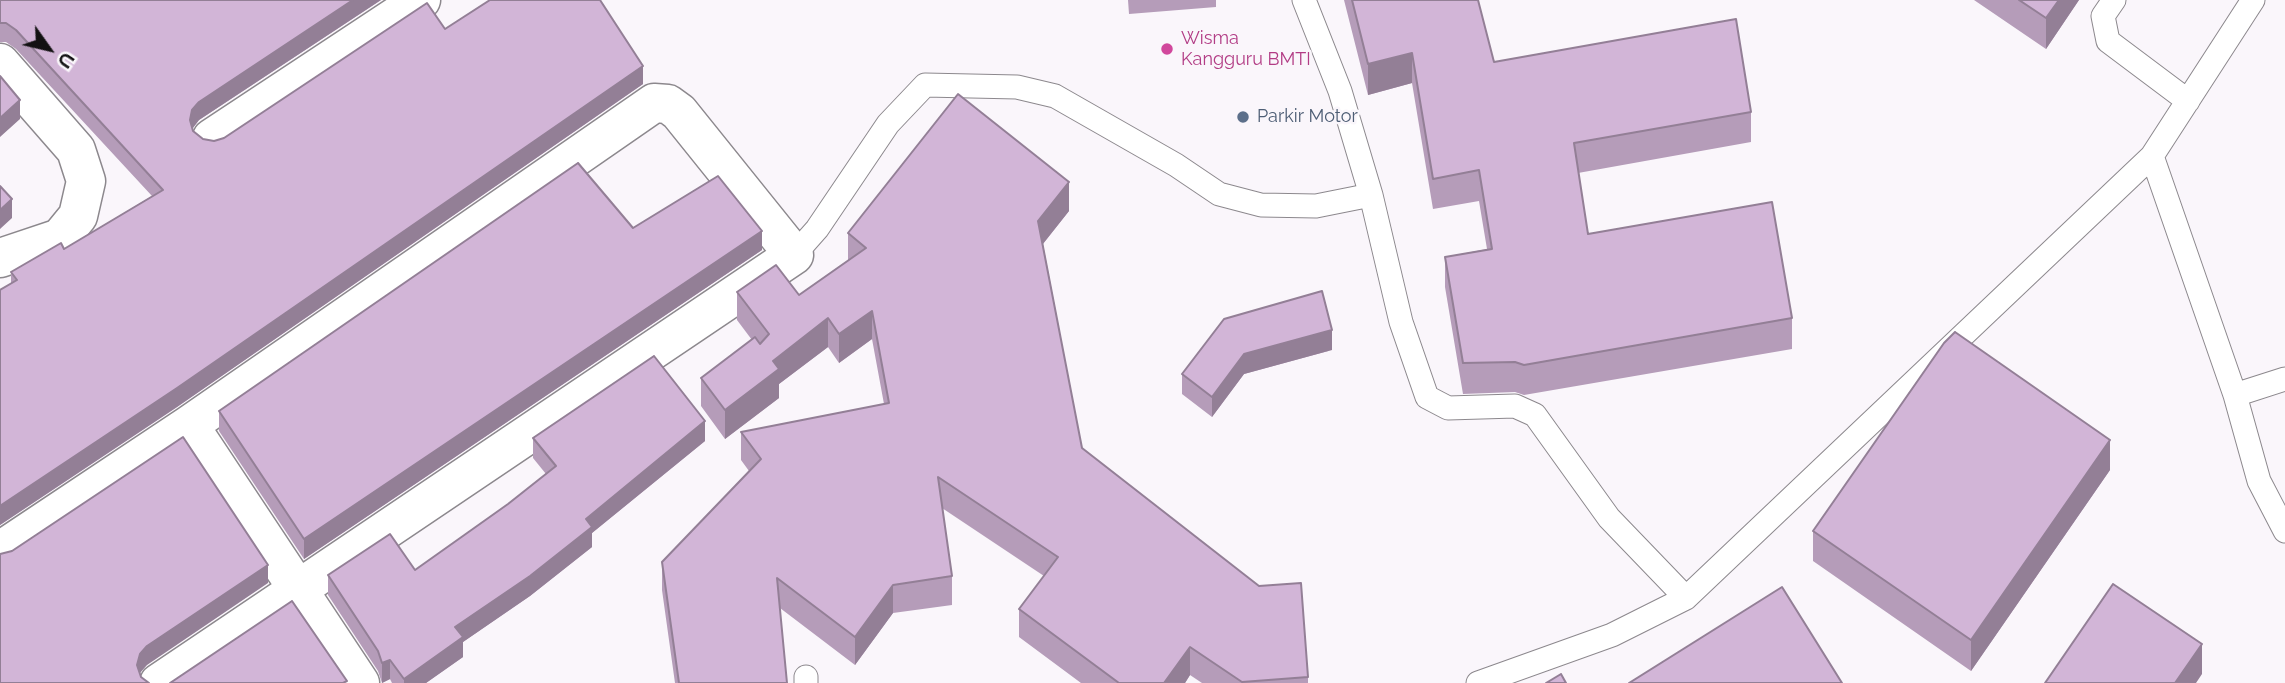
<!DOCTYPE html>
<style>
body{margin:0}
#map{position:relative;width:2285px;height:683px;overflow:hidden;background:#faf6fb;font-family:Raleway,sans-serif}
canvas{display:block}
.north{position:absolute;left:14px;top:14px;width:70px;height:70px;-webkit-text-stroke:5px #faf6fb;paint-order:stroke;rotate:124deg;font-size:19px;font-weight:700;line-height:28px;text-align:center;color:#121112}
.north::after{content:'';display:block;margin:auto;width:24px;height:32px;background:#121112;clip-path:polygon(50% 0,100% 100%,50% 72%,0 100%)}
</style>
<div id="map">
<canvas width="2285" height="683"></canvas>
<div class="north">U</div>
</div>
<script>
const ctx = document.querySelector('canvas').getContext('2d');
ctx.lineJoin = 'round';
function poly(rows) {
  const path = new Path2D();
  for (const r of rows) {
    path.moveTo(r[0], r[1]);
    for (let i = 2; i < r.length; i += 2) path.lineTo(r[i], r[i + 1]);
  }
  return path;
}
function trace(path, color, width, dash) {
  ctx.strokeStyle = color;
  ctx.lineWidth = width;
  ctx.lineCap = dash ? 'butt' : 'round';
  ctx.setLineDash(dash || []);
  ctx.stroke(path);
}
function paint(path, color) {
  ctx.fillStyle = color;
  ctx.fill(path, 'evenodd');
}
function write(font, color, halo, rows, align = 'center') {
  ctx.font = font + ' Raleway,sans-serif';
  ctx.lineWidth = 5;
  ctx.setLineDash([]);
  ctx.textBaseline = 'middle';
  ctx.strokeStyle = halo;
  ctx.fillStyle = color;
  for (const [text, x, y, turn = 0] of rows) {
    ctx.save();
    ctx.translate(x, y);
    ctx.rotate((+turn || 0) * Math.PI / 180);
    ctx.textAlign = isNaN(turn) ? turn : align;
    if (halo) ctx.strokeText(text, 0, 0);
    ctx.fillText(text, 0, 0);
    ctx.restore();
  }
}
const lane = poly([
 [1304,0,1340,91,1371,195,1401,322,1427,397,1448,408,1515,406,1535,415,1609,518,1686,598],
 [2114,0,2103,16,2108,41,2188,101],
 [2253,0,2152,156,2235,395,2259,481,2285,531],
 [794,255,817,229,888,124,925,85,1017,87,1055,96,1176,165,1219,194,1261,205,1316,206,1371,195],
 [2235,395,2285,379],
 [806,677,806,683],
 [1478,683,1612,635,1686,598,2152,156]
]);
const street = poly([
 [0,63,76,150,86,181,78,216,60,238,0,258],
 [212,138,421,0],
 [189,425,360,683],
 [0,551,189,425,654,103,668,104,679,112,794,255,159,683]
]);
const wall = poly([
 [0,0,381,0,199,120,193,128,193,131,203,139,214,141,224,138,445,29,643,84,177,407,0,525,0,290,11,284,11,272,64,249,152,196,16,49,6,42,0,42],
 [1128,0,1216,0,1216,7,1129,14],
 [1344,0,1478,0,1494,62,1751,112,1751,142,1578,173,1588,234,1792,318,1792,349,1524,395,1515,392,1463,394,1445,287,1445,257,1487,249,1479,201,1433,209,1412,83,1368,95],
 [1974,0,2079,0,2046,49],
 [1069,211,1043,244,1082,448,1308,677,1308,683,1202,683,1190,675,1185,683,1081,683,1019,637,1019,609,1044,576,942,508,952,576,952,605,893,613,855,665,780,608,787,683,675,683,662,590,662,562,749,471,741,460,741,432,884,404,872,339,839,363,828,347,779,384,779,398,725,439,701,406,701,378,752,340,737,320,737,292,799,295,848,260,848,233],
 [633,228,762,250,304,559,219,431,219,411],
 [1332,350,1244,374,1212,417,1182,394,1182,374],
 [533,438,705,441,592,533,592,547,530,596,463,642,463,657,426,683,392,683,390,679,382,683,378,671,328,595,328,575,415,570,508,504,546,474,533,458],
 [2110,470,1971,671,1813,561,1813,531]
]);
const shadedWall = poly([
 [353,0,381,0,199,120,192,129,190,120,192,110,199,102],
 [2059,0,2079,0,2046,49,2046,18],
 [1412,53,1412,83,1368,95,1368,64],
 [643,66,643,84,177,407,0,525,0,506],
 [20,100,20,119,0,137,0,118],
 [1069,182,1069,211,1038,250,1038,221],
 [12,199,12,218,0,229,0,210],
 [762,231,762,250,304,559,304,539],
 [872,311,872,339,839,363,839,334],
 [828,318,828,347,779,384,779,398,725,439,725,410,773,361],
 [1332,330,1332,350,1244,374,1212,417,1212,397,1244,354],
 [705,421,705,441,592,533,592,547,530,596,463,642,463,657,426,683,404,683,404,679,455,627],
 [2110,440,2110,470,1971,671,1971,640],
 [268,565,268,583,147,665,140,673,137,665,140,654,147,646],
 [893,585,893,613,855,665,855,637],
 [2202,644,2202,674,2196,683,2175,683],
 [1190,647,1190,675,1185,683,1164,683],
 [390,660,390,679,382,683,382,663]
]);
const building = poly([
 [0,0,353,0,199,102,192,110,190,120,193,131,203,139,214,141,224,138,427,3,445,29,490,0,600,0,643,66,177,388,0,506,0,290,17,280,11,272,61,243,64,249,163,190,16,30,6,23,0,23,0,0],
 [1352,0,1478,0,1494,62,1736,19,1751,112,1574,143,1588,234,1772,202,1792,318,1524,365,1515,362,1463,363,1445,257,1492,249,1479,170,1433,179,1412,53,1368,64,1352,0],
 [2019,0,2059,0,2046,18,2019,0],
 [0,76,20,100,0,118,0,76],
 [958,94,1069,182,1038,221,1082,448,1259,586,1301,583,1308,677,1242,682,1190,647,1164,683,1119,683,1019,609,1058,557,938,477,952,576,893,585,855,637,777,578,787,683,679,683,662,562,761,459,741,432,889,403,872,311,839,334,828,318,773,361,779,369,725,410,701,378,755,337,760,344,769,334,737,292,776,265,799,295,866,248,848,233,958,94],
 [578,163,633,228,718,176,762,231,304,539,219,411,578,163],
 [0,186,12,199,0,210,0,186],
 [1322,291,1332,330,1244,354,1212,397,1182,374,1224,319,1322,291],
 [1955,332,2110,440,1971,640,1813,531,1944,343,1955,332],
 [654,356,705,421,586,519,592,527,530,576,455,627,463,637,404,679,390,660,382,663,378,651,328,575,390,534,415,570,508,504,556,466,533,438,654,356],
 [183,437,268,565,147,646,140,654,137,665,141,677,149,683,0,683,0,554,12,551,183,437],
 [2113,584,2202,644,2175,683,2045,683,2113,584],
 [1782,587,1842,683,1629,683,1782,587],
 [292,601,347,681,343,683,170,683,292,601],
 [1561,674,1566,683,1546,683,1561,674]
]);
const markers = [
 [1167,49,7,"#d1479c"],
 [1243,117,7,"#5c6f8a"]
];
const hotelNames = [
 ["Wisma",1181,39],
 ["Kangguru BMTI",1181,60]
];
const serviceNames = [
 ["Parkir Motor",1257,117]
];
trace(lane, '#8c888d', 25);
trace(street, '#8c888d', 41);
trace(lane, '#fff', 23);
trace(street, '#fff', 38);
paint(wall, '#b59cb9');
paint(shadedWall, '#937f96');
paint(building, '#d2b5d7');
trace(building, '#937f96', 2);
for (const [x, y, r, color] of markers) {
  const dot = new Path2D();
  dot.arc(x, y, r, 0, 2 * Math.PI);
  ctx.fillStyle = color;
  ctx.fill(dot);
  trace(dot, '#faf6fb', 2.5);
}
write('18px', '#b23c85', '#faf6fb', hotelNames, 'left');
write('18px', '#4e5e75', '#faf6fb', serviceNames, 'left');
</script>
